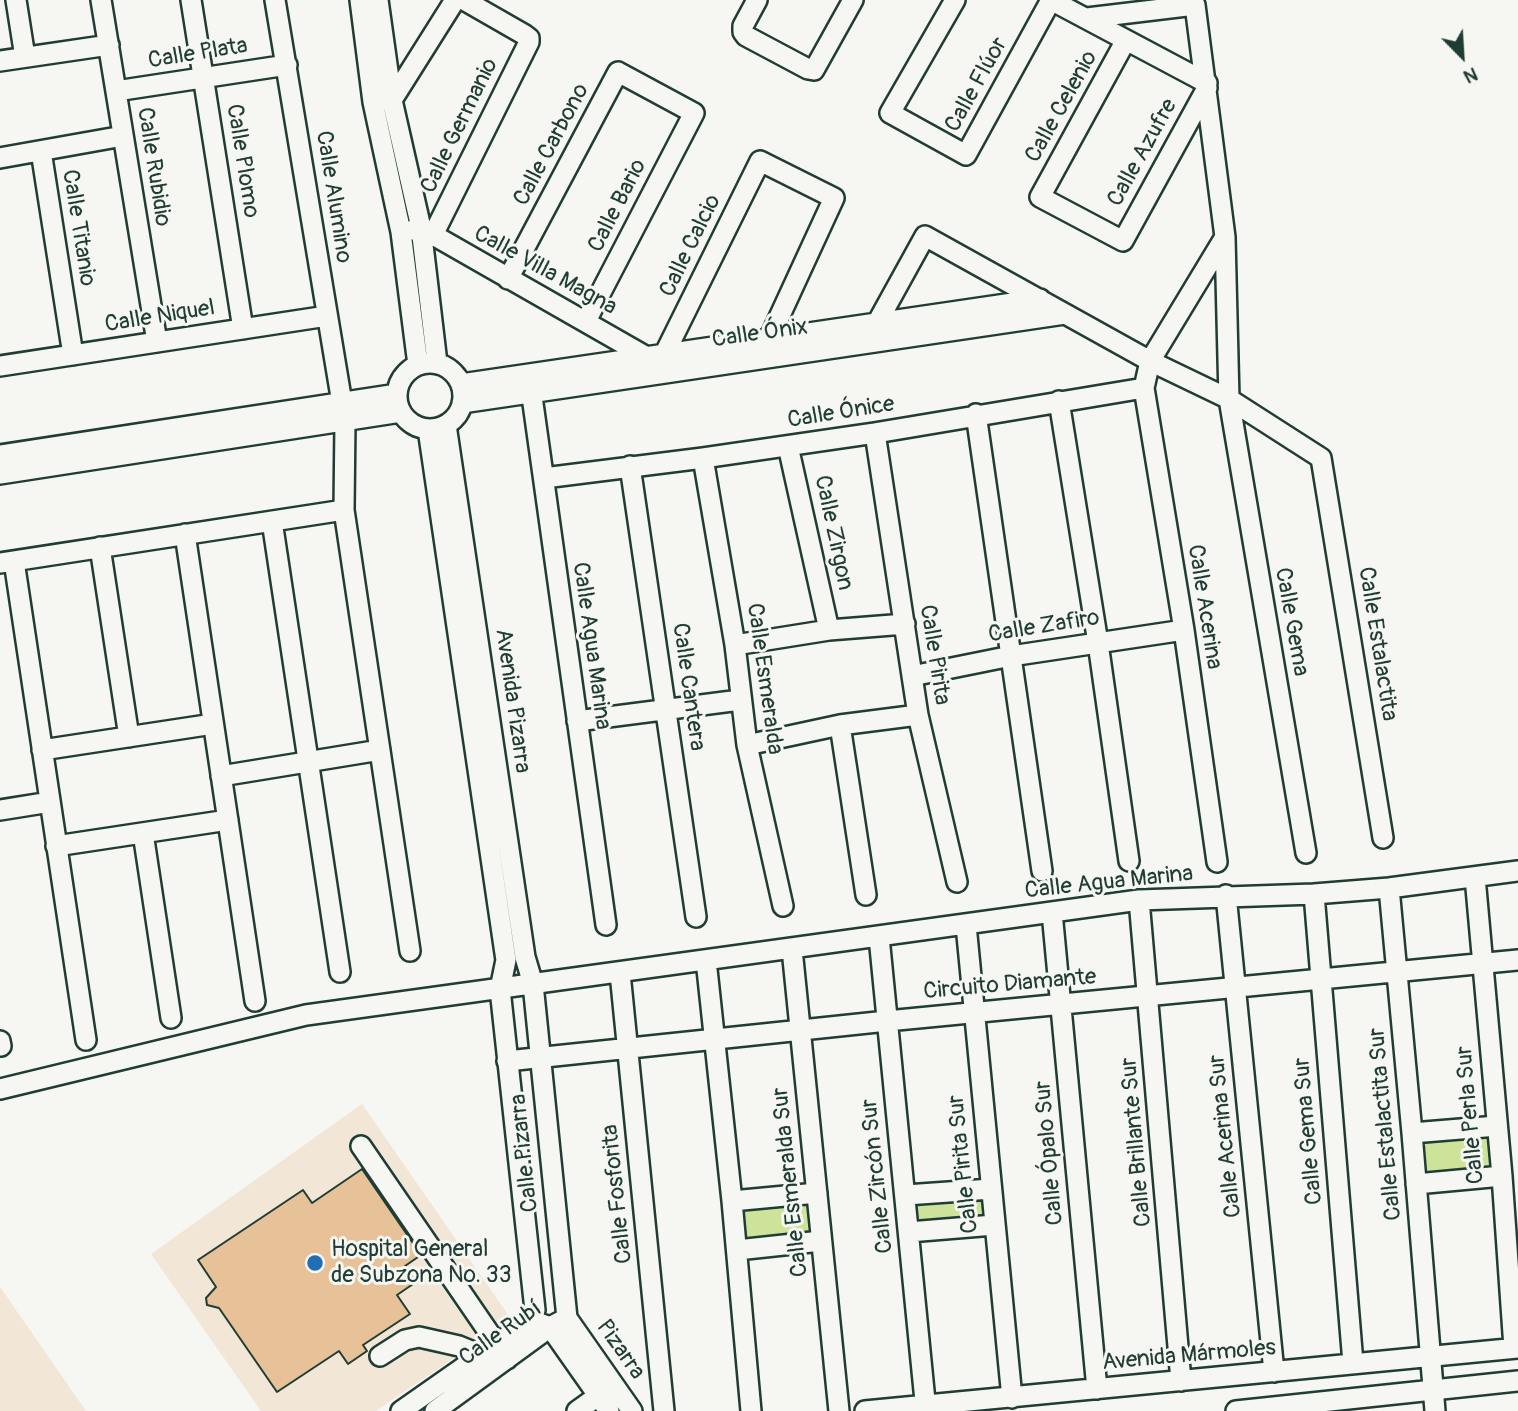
<!DOCTYPE html>
<meta charset="utf-8">
<style>
body{margin:0}
#map{position:relative;width:1518px;height:1411px;overflow:hidden;background:#f6f6f2;font-family:Pangolin,sans-serif}
canvas{display:block}
.north{position:absolute;left:1427px;top:21px;width:70px;height:70px;-webkit-text-stroke:5px #f6f6f2;paint-order:stroke;rotate:156deg;font-size:19px;font-weight:700;line-height:28px;text-align:center;color:#1f3d34}
.north::after{content:'';display:block;margin:auto;width:24px;height:32px;background:#1f3d34;clip-path:polygon(50% 0,100% 100%,50% 72%,0 100%)}
</style>
<div id="map">
<canvas width="1518" height="1411"></canvas>
<div class="north">N</div>
</div>
<script>
const ctx = document.querySelector('canvas').getContext('2d');
ctx.lineJoin = 'round';
function paint(path, color) {
  ctx.fillStyle = color;
  ctx.fill(path, 'evenodd');
}
function poly(rows) {
  const path = new Path2D();
  for (const r of rows) {
    if (r.length === 3) {
      path.moveTo(r[0] + r[2], r[1]);
      path.arc(r[0], r[1], r[2], 0, 2 * Math.PI);
      continue;
    }
    path.moveTo(r[0], r[1]);
    for (let i = 2; i < r.length; i += 2) path.lineTo(r[i], r[i + 1]);
  }
  return path;
}
function trace(path, color, width, dash) {
  ctx.strokeStyle = color;
  ctx.lineWidth = width;
  ctx.lineCap = dash ? 'butt' : 'round';
  ctx.setLineDash(dash || []);
  ctx.stroke(path);
}
function write(font, color, halo, rows, align = 'center') {
  ctx.font = font + ' Pangolin,sans-serif';
  ctx.lineWidth = 6;
  ctx.setLineDash([]);
  ctx.textBaseline = 'middle';
  ctx.strokeStyle = halo;
  ctx.fillStyle = color;
  for (const [text, x, y, turn = 0] of rows) {
    ctx.save();
    ctx.translate(x, y);
    ctx.rotate((+turn || 0) * Math.PI / 180);
    ctx.textAlign = isNaN(turn) ? turn : align;
    if (halo) ctx.strokeText(text, 0, 0);
    ctx.fillText(text, 0, 0);
    ctx.restore();
  }
}
const built = poly([
 [362,1104,511,1319,376,1411,261,1411,151,1254],
 [0,1287,86,1411,0,1411]
]);
const green = poly([
 [1488,1136,1491,1167,1426,1173,1423,1141],
 [983,1198,985,1218,918,1222,916,1202],
 [809,1204,812,1232,747,1237,743,1210]
]);
const building = poly([
 [362,1169,421,1255,405,1266,416,1282,397,1295,410,1314,363,1345,367,1351,348,1364,339,1351,277,1392,219,1308,207,1305,206,1298,216,1287,198,1260,303,1190,312,1203,362,1169]
]);
const minor = poly([
 [16,0,25,57],
 [101,0,157,342],
 [191,0,243,329],
 [275,0,345,421,344,510,410,951],
 [360,0,373,102,401,232,418,365],
 [378,0,392,100,421,228,437,363],
 [757,0,743,26,743,32,746,36,808,69,814,70,853,0],
 [955,0,890,113,966,155,1051,0],
 [1051,0,1207,83],
 [1087,18,1195,5,1225,237,1229,399,1306,853],
 [1126,40,1040,197,1123,241,1207,88],
 [0,61,109,45],
 [116,91,287,65],
 [389,101,392,100,455,0],
 [41,151,73,355],
 [0,158,123,136],
 [413,230,421,228,645,356,648,359],
 [433,235,529,42,529,38,525,35,464,0],
 [508,279,618,72,694,113,586,321],
 [878,341,877,323,925,236,1150,361,1229,399,1321,458,1383,838],
 [430,396,33],
 [666,364,665,353,760,161,834,198,770,337],
 [0,366,327,316],
 [530,382,606,925],
 [461,384,1040,299],
 [1059,401,1098,643,1129,861],
 [462,403,1065,314],
 [976,414,1042,871],
 [446,425,525,957,533,984,567,1318,632,1411],
 [875,433,918,715,957,882],
 [788,446,829,630],
 [0,455,397,394],
 [703,458,735,645,747,745,783,906],
 [630,466,696,917],
 [0,474,401,412],
 [544,478,703,458,875,433,1144,388],
 [272,521,340,972],
 [185,534,255,1001],
 [100,547,129,737],
 [14,561,86,1040],
 [0,563,344,510],
 [735,645,829,630,905,624],
 [912,676,1011,656,1184,630],
 [577,721,740,700],
 [840,725,866,895],
 [747,745,840,725,918,715],
 [42,750,213,724],
 [221,776,380,750],
 [0,810,50,802],
 [143,833,171,1018],
 [56,846,228,820],
 [1217,862,1184,630,1144,388,1150,361,1225,237],
 [1475,877,1502,1176,1514,1348],
 [1389,888,1412,1133,1435,1411],
 [1314,894,1353,1363],
 [1226,895,1274,1372],
 [1139,900,1181,1381],
 [1052,912,1097,1389],
 [966,925,1012,1398],
 [879,937,926,1411],
 [792,949,839,1411],
 [706,960,732,1201,751,1411],
 [620,973,664,1411],
 [0,1041,1,1046],
 [507,1061,887,1021,1518,960],
 [0,1089,306,1015,1139,900,1314,894,1389,888,1518,871],
 [1412,1133,1497,1126],
 [361,1146,507,1359],
 [1416,1184,1502,1176],
 [906,1195,991,1189],
 [732,1201,817,1193],
 [909,1232,994,1225],
 [737,1250,821,1241],
 [539,1323,550,1327,609,1411],
 [380,1356,405,1340,419,1337,459,1346,481,1355],
 [401,1411,531,1320,535,1310,500,989,506,960,428,429],
 [435,1411,550,1327,567,1318],
 [577,1411,598,1396],
 [865,1411,1518,1348],
 [1236,1411,1518,1381]
]);
const markers = [
 [315,1263,9,"#1f6fb2"]
];
const streetNames = [
 ["Calle Plata",198,54,-9],
 ["Calle Flúor",977,85,-61],
 ["Calle Celenio",1062,107,-61],
 ["Calle Germanio",460,126,-64],
 ["Calle Carbono",552,145,-62],
 ["Calle Azufre",1143,153,-61],
 ["Calle Plomo",242,161,81],
 ["Calle Rubidio",153,167,81],
 ["Calle Alumino",333,197,81],
 ["Calle Bario",618,206,-63],
 ["Calle Titanio",78,228,81],
 ["Calle Calcio",691,246,-64],
 ["Calle Villa Magna",545,271,29],
 ["Calle Niquel",160,317,-9],
 ["Calle Ónix",760,334,-8],
 ["Calle Ónice",841,413,-9],
 ["Calle Zirgon",833,533,78],
 ["Calle Acerina",1204,607,81],
 ["Calle Gema",1291,622,80],
 ["Calle Zafiro",1044,627,-9],
 ["Calle Estalactita",1377,644,81],
 ["Calle Agua Marina",591,646,82],
 ["Calle Pirita",934,655,81],
 ["Calle Esmeralda",764,679,82],
 ["Calle Cantera",688,687,82],
 ["Avenida Pizarra",512,701,82],
 ["Calle Agua Marina",1109,883,-6],
 ["Circuito Diamante",1010,985,-5],
 ["Calle Perla Sur",1471,1115,-95],
 ["Calle Estalactita Sur",1386,1124,-95],
 ["Calle Gema Sur",1309,1131,-95],
 ["Calle Acerina Sur",1226,1136,-96],
 ["Calle Brillante Sur",1137,1142,-95],
 ["Calle Pizarra",525,1153,-96],
 ["Calle Ópalo Sur",1050,1153,-95],
 ["Calle Pirita Sur",964,1164,-96],
 ["Calle Zircón Sur",878,1176,-96],
 ["Calle Esmeralda Sur",791,1182,-96],
 ["Calle Fosforita",618,1194,-96],
 ["Calle Rubí",501,1334,-35],
 ["Pizarra",620,1350,55],
 ["Avenida Mármoles",1189,1356,-5]
];
const poiNames = [
 ["Hospital General",331,1250],
 ["de Subzona No. 33",331,1276]
];
paint(built, '#f2e6d7');
paint(green, '#cde399');
paint(building, '#e7c197');
trace(building, '#1f3d34', 2);
trace(minor, '#1f3d34', 24);
trace(minor, '#f6f6f2', 19);
for (const [x, y, r, color] of markers) {
  const dot = new Path2D();
  dot.arc(x, y, r, 0, 2 * Math.PI);
  ctx.fillStyle = color;
  ctx.fill(dot);
  trace(dot, '#f6f6f2', 2.5);
}
write('23px', '#1f3d34', '#f6f6f2', streetNames);
write('23px', '#1f3d34', '#f6f6f2', poiNames, 'left');
</script>
